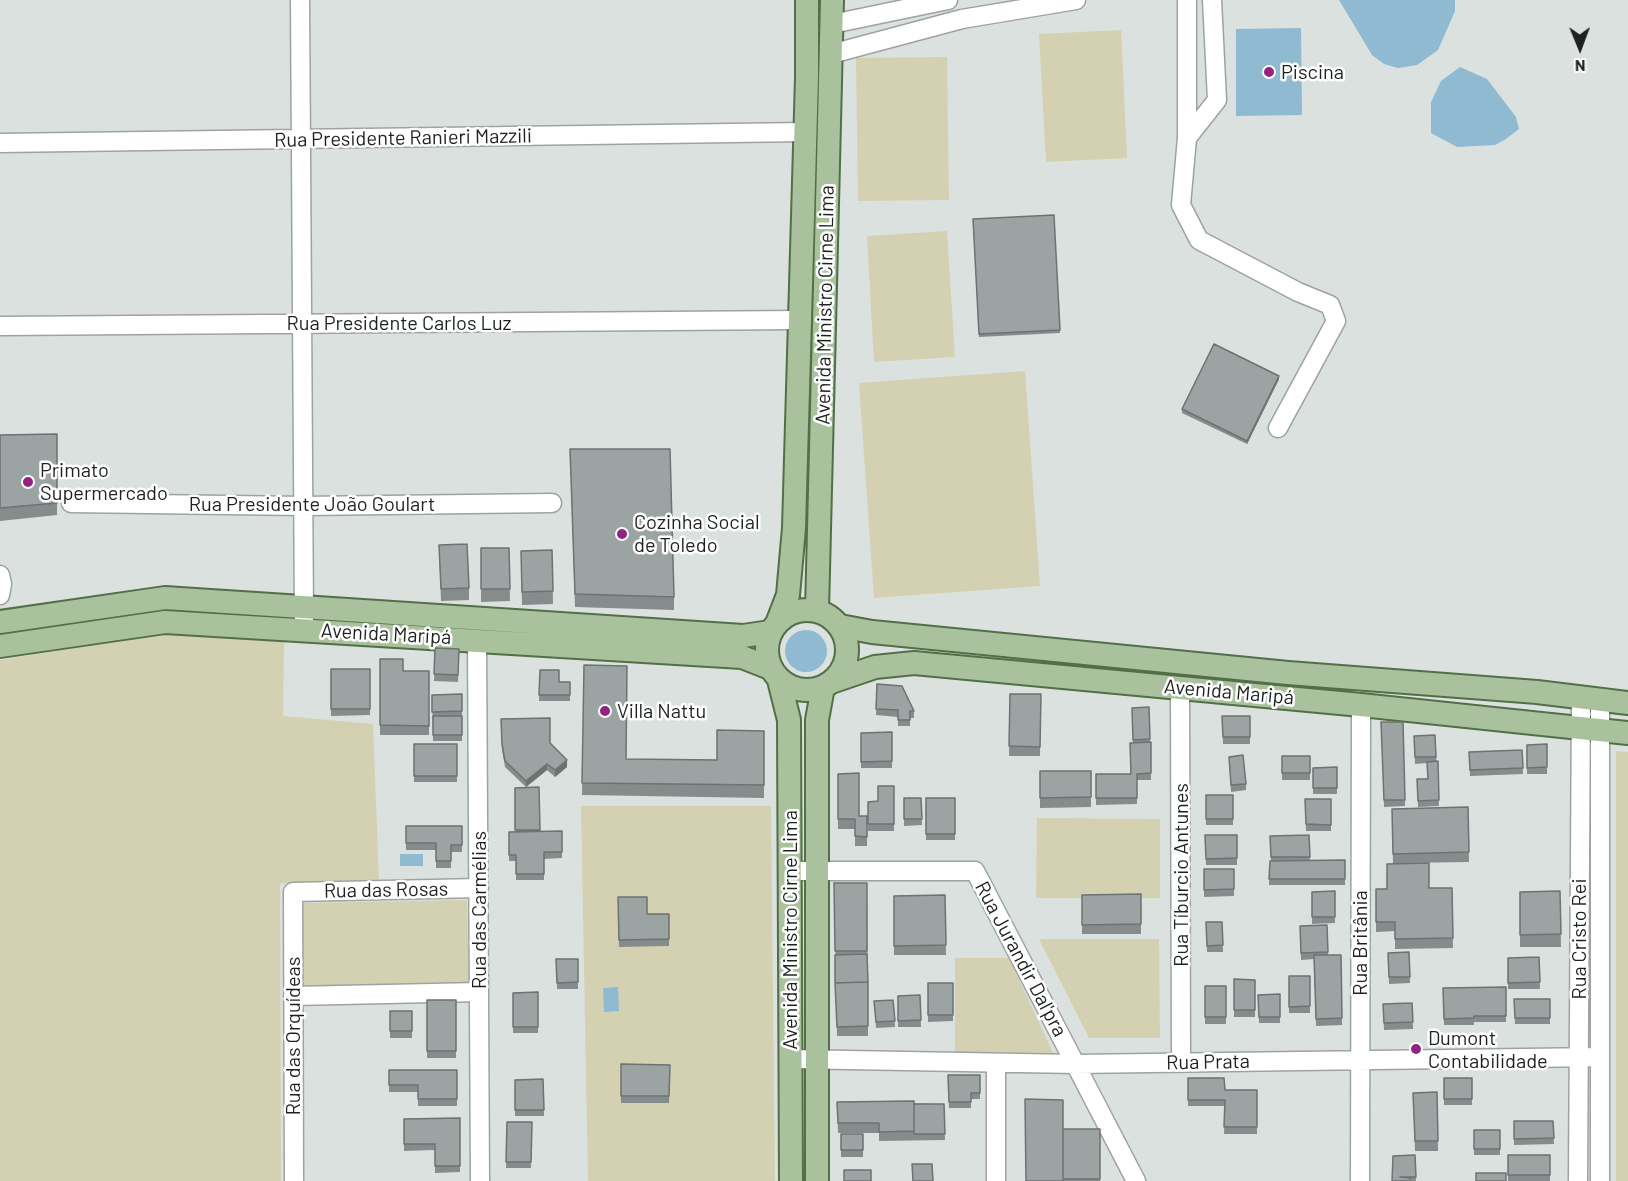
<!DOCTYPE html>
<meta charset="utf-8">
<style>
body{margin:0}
#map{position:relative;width:1628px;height:1181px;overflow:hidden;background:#dbe1de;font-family:Barlow,sans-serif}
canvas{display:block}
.north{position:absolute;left:1550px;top:18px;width:60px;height:60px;-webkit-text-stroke:4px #fff;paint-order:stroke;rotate:179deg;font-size:16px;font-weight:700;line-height:24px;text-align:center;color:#1e2120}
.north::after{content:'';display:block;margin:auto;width:21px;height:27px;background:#1e2120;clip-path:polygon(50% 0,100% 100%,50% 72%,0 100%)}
</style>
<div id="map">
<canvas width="1628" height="1181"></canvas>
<div class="north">N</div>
</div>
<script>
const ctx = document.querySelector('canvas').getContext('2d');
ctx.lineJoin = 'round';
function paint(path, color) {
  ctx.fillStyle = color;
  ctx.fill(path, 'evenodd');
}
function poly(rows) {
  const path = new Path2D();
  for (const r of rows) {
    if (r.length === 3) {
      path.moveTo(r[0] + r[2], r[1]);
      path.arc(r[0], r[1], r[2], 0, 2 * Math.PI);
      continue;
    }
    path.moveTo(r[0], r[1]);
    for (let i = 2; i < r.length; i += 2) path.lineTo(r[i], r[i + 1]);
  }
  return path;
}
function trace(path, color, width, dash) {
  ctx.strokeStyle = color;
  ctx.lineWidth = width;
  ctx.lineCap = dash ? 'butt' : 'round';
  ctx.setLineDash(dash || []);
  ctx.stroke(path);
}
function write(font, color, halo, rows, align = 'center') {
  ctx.font = font + ' Barlow,sans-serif';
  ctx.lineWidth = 5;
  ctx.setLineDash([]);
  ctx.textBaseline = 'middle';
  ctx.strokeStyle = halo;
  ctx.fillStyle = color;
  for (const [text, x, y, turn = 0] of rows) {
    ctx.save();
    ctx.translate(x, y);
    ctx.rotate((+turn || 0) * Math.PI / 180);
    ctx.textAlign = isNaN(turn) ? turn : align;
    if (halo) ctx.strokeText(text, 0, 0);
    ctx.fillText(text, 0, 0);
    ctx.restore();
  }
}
const green = poly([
 [1121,30,1127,158,1046,162,1039,34],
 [947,57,949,200,858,201,856,58],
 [947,231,955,357,874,362,867,236],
 [1025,371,1040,586,874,598,859,383],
 [161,634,284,641,283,716,373,724,379,882,280,883,281,1181,0,1181,0,660],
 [1616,751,1628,752,1628,1181,1616,1181],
 [581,806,771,806,775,1181,588,1181],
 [1037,818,1160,819,1160,898,1036,898],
 [467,900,469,983,304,986,302,903],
 [1039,939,1159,939,1160,1038,1089,1038],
 [955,958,1009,958,1054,1055,955,1054]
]);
const water = poly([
 [1339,0,1455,0,1455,11,1438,50,1417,65,1398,68,1384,64,1372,55],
 [1301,28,1302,115,1236,116,1236,29],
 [1460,67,1487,79,1516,117,1519,129,1506,139,1495,145,1457,147,1431,133,1431,102,1441,81],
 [806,651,21],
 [400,854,423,854,423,866,400,866],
 [618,987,619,1011,604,1012,603,988]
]);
const minor = poly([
 [300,0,304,619],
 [1187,0,1187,138,1217,100,1212,0],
 [832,24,948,0],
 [831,54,962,19,1076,0],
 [1187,138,1181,205,1199,240,1298,292,1330,305,1336,321,1278,428],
 [0,143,805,132],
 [0,326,799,320],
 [71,503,303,506,552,503],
 [0,575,2,584,0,595],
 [477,640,480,1181],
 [1180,688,1181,1063],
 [789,871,975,871,1136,1181],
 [293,996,479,992],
 [791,1059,1076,1064,1599,1057],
 [294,1181,293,892,479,888],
 [996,1181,996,1063],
 [1360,1181,1361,705],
 [1578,1181,1581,697],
 [1600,1181,1600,700]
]);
const major = poly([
 [807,650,40],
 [817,611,832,0],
 [778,621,788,595,794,528,807,77,807,0],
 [0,622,165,598,743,636,770,632],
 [840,626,872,632,1288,673,1537,692,1628,703],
 [0,646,165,622,742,657,770,668],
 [779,680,789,720,791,1181],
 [831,682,875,667,914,663,1361,705,1628,733],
 [817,1181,817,720,823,687]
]);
const wall = poly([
 [1054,215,1060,333,979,337,973,219],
 [1279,379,1247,444,1182,413,1182,409],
 [57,434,57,515,0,521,0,435],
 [570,449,674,597,674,610,575,607],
 [439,545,469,588,469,600,441,601],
 [481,548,509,548,510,601,481,602],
 [552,550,553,604,522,605,521,564],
 [435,648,459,649,458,682,434,681],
 [380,659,403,671,429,671,429,735,380,735],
 [584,665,626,759,717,760,764,731,764,798,582,795],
 [331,669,370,669,370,715,331,716],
 [540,670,559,682,570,682,570,701,539,701],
 [877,684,914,711,914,718,910,718,910,726,898,726,898,717,876,715],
 [462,694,462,741,433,741,432,695],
 [1010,694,1041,694,1040,756,1009,756],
 [1149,707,1150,742,1151,742,1151,780,1137,780,1137,804,1096,805,1096,774,1130,774,1133,743,1132,708],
 [1222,716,1250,716,1250,744,1223,744],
 [501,719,550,743,567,767,555,777,547,770,526,787,505,767,502,750],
 [1381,722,1403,722,1405,806,1384,807],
 [892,732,892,768,861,768,861,733],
 [1435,735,1439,806,1418,807,1417,779,1428,779,1427,763,1415,764,1414,736],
 [414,744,457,744,457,782,414,782],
 [1547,744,1547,774,1527,774,1527,745],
 [1522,750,1523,774,1470,776,1469,752],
 [1282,756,1310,756,1310,780,1282,780],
 [1229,757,1246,784,1246,790,1231,792],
 [1337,767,1337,794,1313,794,1313,768],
 [1040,771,1091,771,1091,807,1040,808],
 [838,774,859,816,867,816,867,846,855,846,855,829,838,829],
 [894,786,894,831,868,831,868,802,878,801],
 [539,787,540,831,562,831,562,858,544,859,544,880,516,880,516,861,509,861,509,838,515,832,515,788],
 [1206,795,1233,795,1233,825,1206,825],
 [904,798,921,798,922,825,904,826],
 [926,798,955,798,955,840,926,840],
 [1305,799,1331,799,1331,831,1306,831],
 [1468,807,1469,862,1403,863,1429,888,1452,888,1453,948,1395,949,1395,931,1376,932,1376,889,1387,889,1393,864,1392,809],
 [406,826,462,826,462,852,451,852,451,868,436,868,436,850,406,850],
 [1205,835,1237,835,1237,865,1206,865],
 [1309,835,1310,860,1345,860,1345,885,1269,885,1270,861,1271,861,1270,836],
 [1204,869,1234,869,1234,896,1204,897],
 [834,883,867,883,868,1036,837,1036],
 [1335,891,1335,923,1312,924,1312,892],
 [1560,891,1561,947,1520,947,1520,892],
 [945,895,946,955,894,955,894,896],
 [1082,895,1141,924,1141,934,1082,934],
 [618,897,647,914,669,914,669,946,619,947],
 [1206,922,1222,922,1223,952,1207,952],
 [1327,925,1328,955,1341,955,1342,1025,1316,1026,1314,959,1301,960,1300,926],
 [1409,952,1410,983,1389,984,1388,953],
 [1539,957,1540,989,1508,989,1508,958],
 [556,959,578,959,578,989,557,989],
 [1289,976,1310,976,1310,1013,1289,1013],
 [1234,979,1255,980,1255,1017,1234,1017],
 [928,983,953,983,953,1021,928,1022],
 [1205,986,1226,986,1226,1024,1205,1024],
 [1506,987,1506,1022,1474,1022,1474,1025,1444,1025,1443,988],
 [538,992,538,1033,513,1033,513,993],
 [1280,994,1280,1023,1259,1023,1258,995],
 [920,995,921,1027,898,1027,898,996],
 [1514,999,1550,999,1550,1024,1515,1024],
 [427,1000,456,1000,456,1058,427,1058],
 [893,1000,895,1027,876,1028,874,1001],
 [1412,1003,1413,1029,1384,1030,1383,1004],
 [390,1011,412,1011,412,1038,390,1038],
 [621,1064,670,1065,669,1103,621,1103],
 [389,1070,457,1070,457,1106,418,1106,418,1092,389,1092],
 [948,1075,980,1075,980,1099,971,1099,971,1108,949,1108],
 [1188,1078,1225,1090,1257,1090,1257,1134,1224,1134,1225,1106,1188,1106],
 [1444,1078,1472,1078,1472,1105,1444,1105],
 [543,1079,544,1116,515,1116,515,1080],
 [1437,1092,1438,1151,1415,1151,1413,1093],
 [837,1102,944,1104,945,1140,879,1141,879,1133,838,1133],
 [460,1118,460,1172,435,1173,435,1150,404,1151,404,1119],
 [1514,1121,1553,1121,1554,1144,1514,1145],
 [507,1122,532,1122,531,1168,506,1168],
 [1063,1129,1100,1129,1100,1181,1026,1181],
 [1474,1130,1500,1130,1500,1155,1474,1155],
 [841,1134,863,1134,863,1157,841,1157],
 [1415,1155,1416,1181,1392,1181],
 [1508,1155,1550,1155,1550,1181,1508,1181]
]);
const shadedWall = poly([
 [1279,376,1279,379,1247,444,1247,441],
 [567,760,567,767,555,777,555,770],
 [547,764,547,770,526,787,526,781]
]);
const building = poly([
 [1054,215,1060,330,979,334,973,219,1054,215],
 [1214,344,1279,376,1247,441,1182,409,1214,344],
 [57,434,57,503,0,508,0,435,57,434],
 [570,449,670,449,674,597,575,594,570,449],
 [467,544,469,588,441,589,439,545,467,544],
 [481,548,509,548,510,589,481,589,481,548],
 [552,550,553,591,522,592,521,551,552,550],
 [435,648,459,649,458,675,434,674,435,648],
 [380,659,403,659,403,671,429,671,429,726,380,725,380,659],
 [584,665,627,666,626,759,717,760,717,730,764,731,764,785,582,783,584,665],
 [331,669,370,669,370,709,331,709,331,669],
 [540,670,559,670,559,682,570,682,570,695,539,695,540,670],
 [877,684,902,686,914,711,910,711,910,720,898,720,898,710,876,709,877,684],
 [462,694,462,711,432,712,432,695,462,694],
 [1010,694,1041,694,1040,747,1009,746,1010,694],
 [1149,707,1150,739,1133,740,1132,708,1149,707],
 [433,716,462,716,462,735,433,735,433,716],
 [1222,716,1250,716,1250,737,1223,737,1222,716],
 [550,718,550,743,567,760,555,770,547,764,526,781,505,761,502,744,501,719,550,718],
 [1381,722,1403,722,1405,800,1384,800,1381,722],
 [892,732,892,761,861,762,861,733,892,732],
 [1435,735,1436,757,1415,757,1414,736,1435,735],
 [1151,742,1151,773,1137,774,1137,798,1096,798,1096,774,1131,774,1130,743,1151,742],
 [414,744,457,744,457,776,414,776,414,744],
 [1547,744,1547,767,1527,768,1527,745,1547,744],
 [1522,750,1523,768,1470,770,1469,752,1522,750],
 [1243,755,1246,784,1231,785,1229,757,1243,755],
 [1282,756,1310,756,1310,773,1282,773,1282,756],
 [1438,761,1439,800,1418,801,1417,779,1428,779,1427,762,1438,761],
 [1337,767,1337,788,1313,788,1313,768,1337,767],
 [1040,771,1091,771,1091,797,1040,798,1040,771],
 [859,773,859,816,867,816,867,837,855,836,855,819,838,819,838,774,859,773],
 [878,786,894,786,894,824,868,824,868,802,878,801,878,786],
 [539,787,540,830,515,830,515,788,539,787],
 [1206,795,1233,795,1233,819,1206,819,1206,795],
 [904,798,921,798,922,819,904,819,904,798],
 [926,798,955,798,955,834,926,834,926,798],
 [1305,799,1331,799,1331,825,1306,824,1305,799],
 [1468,807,1469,852,1393,854,1392,809,1468,807],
 [406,826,462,826,462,845,451,845,451,861,436,861,436,843,406,843,406,826],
 [562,831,562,852,544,852,544,874,516,874,516,855,509,855,509,832,562,831],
 [1205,835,1237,835,1237,858,1206,859,1205,835],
 [1309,835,1310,857,1271,857,1270,836,1309,835],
 [1345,860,1345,879,1269,879,1270,861,1345,860],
 [1429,863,1429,888,1452,888,1453,938,1395,939,1395,922,1376,922,1376,889,1387,889,1387,864,1429,863],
 [1204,869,1234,869,1234,889,1204,890,1204,869],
 [834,883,867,883,867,951,835,951,834,883],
 [1335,891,1335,917,1312,917,1312,892,1335,891],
 [1560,891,1561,934,1520,935,1520,892,1560,891],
 [1141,894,1141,924,1082,925,1082,895,1141,894],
 [945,895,946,945,894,946,894,896,945,895],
 [618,897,647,897,647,914,669,914,669,939,619,940,618,897],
 [1206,922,1222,922,1223,945,1207,946,1206,922],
 [1327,925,1328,952,1301,953,1300,926,1327,925],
 [1409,952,1410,977,1389,977,1388,953,1409,952],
 [867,954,868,982,835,983,835,986,835,955,867,954],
 [1314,955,1341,955,1342,1018,1316,1019,1314,955],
 [1539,957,1540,982,1508,983,1508,958,1539,957],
 [556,959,578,959,578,982,557,983,556,959],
 [1289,976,1310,976,1310,1006,1289,1007,1289,976],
 [1234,979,1255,980,1255,1010,1234,1010,1234,979],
 [868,982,868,1026,837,1027,835,983,868,982],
 [928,983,953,983,953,1015,928,1015,928,983],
 [1205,986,1226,986,1226,1017,1205,1017,1205,986],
 [1506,987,1506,1016,1474,1016,1474,1018,1444,1019,1443,988,1506,987],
 [538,992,538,1027,513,1027,513,993,538,992],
 [1280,994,1280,1017,1259,1017,1258,995,1280,994],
 [920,995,921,1020,898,1021,898,996,920,995],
 [1514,999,1550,999,1550,1018,1515,1018,1514,999],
 [427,1000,456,1000,456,1051,427,1051,427,1000],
 [893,1000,895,1021,876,1022,874,1001,893,1000],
 [1412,1003,1413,1022,1384,1023,1383,1004,1412,1003],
 [390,1011,412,1011,412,1031,390,1031,390,1011],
 [621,1064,670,1065,669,1096,621,1096,621,1064],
 [389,1070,457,1070,457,1099,418,1099,418,1085,389,1085,389,1070],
 [948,1075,980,1075,980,1093,971,1093,971,1102,949,1102,948,1075],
 [1188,1078,1224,1078,1225,1090,1257,1090,1257,1127,1224,1127,1225,1100,1188,1100,1188,1078],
 [1444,1078,1472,1078,1472,1099,1444,1099,1444,1078],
 [543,1079,544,1110,515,1110,515,1080,543,1079],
 [1437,1092,1438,1141,1415,1141,1413,1093,1437,1092],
 [1025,1099,1063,1100,1063,1181,1026,1181,1025,1099],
 [914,1101,914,1131,879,1132,879,1123,838,1123,837,1102,914,1101],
 [914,1104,944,1104,945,1134,914,1134,914,1104],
 [460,1118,460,1166,435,1166,435,1144,404,1144,404,1119,460,1118],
 [1514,1121,1553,1121,1554,1138,1514,1139,1514,1121],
 [507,1122,532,1122,531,1162,506,1162,507,1122],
 [1063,1129,1100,1129,1100,1179,1063,1179,1063,1129],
 [1474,1130,1500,1130,1500,1149,1474,1149,1474,1130],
 [841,1134,863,1134,863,1150,841,1150,841,1134],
 [1415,1155,1416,1177,1400,1177,1410,1178,1410,1181,1392,1181,1393,1156,1415,1155],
 [1508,1155,1550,1155,1550,1175,1508,1175,1508,1155],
 [912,1164,932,1164,933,1181,913,1181,912,1164],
 [844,1170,871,1170,871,1181,844,1181,844,1170],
 [1476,1173,1506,1173,1506,1181,1476,1181,1476,1173]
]);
const markers = [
 [1269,72,6,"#932383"],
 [28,482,6,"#932383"],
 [622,534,6,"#932383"],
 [605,711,6,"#932383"],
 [1416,1049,6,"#932383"]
];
const poiNames = [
 ["Piscina",1281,72],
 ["Primato",40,470],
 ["Supermercado",40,493],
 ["Cozinha Social",634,522],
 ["de Toledo",634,545],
 ["Villa Nattu",617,711],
 ["Dumont",1428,1038],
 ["Contabilidade",1428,1061]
];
const streetNames = [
 ["Rua Presidente Ranieri Mazzili",403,138,-1],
 ["Avenida Ministro Cirne Lima",825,305,-89],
 ["Rua Presidente Carlos Luz",399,323],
 ["Rua Presidente João Goulart",312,504],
 ["Avenida Maripá",386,634,3],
 ["Avenida Maripá",1229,692,5],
 ["Rua Tíburcio Antunes",1181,875,-90],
 ["Rua das Rosas",386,890,-1],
 ["Rua das Carmélias",479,910,-90],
 ["Avenida Ministro Cirne Lima",790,930,-90],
 ["Rua Cristo Rei",1579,939,-90],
 ["Rua Britânia",1360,943,-90],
 ["Rua Jurandir Dal'pra",1021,959,62],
 ["Rua das Orquídeas",293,1036,-90],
 ["Rua Prata",1208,1062,-1]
];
paint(green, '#d4d1b2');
paint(water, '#90b9d2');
trace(minor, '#9da3a1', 21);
trace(major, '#536f47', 26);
trace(minor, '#fff', 18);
trace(major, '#a9c29d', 22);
paint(wall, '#868c8c');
paint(shadedWall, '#6d7272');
paint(building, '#9ca3a3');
trace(building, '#6d7272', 1.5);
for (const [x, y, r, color] of markers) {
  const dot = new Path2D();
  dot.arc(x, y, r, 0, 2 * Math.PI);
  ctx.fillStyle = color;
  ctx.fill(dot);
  trace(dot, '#fff', 2);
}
write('20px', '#1e2120', '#fff', poiNames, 'left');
write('20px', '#1e2120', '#fff', streetNames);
</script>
